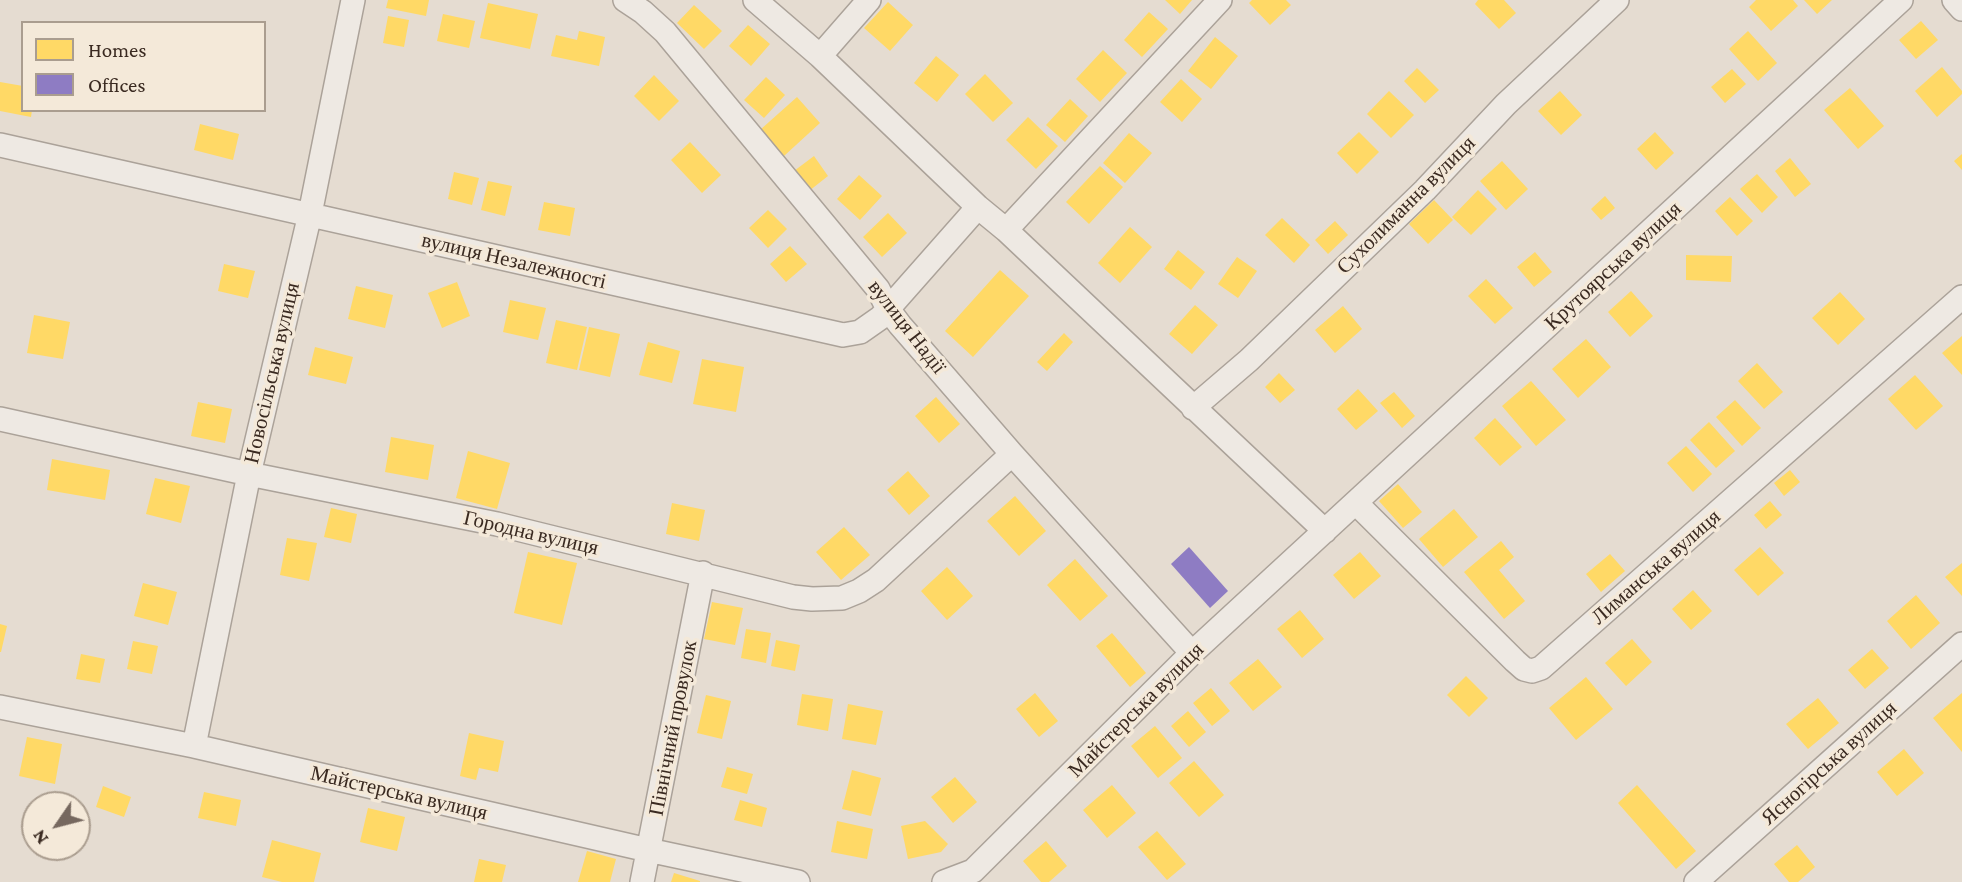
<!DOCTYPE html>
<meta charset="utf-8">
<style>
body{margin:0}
#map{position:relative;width:1962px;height:882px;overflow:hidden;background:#e5dcd1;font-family:"Crimson Pro",serif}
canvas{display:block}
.legend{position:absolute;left:21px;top:21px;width:245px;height:91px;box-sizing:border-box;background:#f4e9d9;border:2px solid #aa9d8f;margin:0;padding:9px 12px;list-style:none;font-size:21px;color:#3a2a21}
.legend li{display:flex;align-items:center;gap:14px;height:35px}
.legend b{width:35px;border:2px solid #aa9d8f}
.north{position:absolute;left:21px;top:791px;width:70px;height:70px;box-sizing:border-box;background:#f4e9d9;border:2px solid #aa9d8f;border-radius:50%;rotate:235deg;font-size:19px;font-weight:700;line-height:28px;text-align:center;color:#3a2a21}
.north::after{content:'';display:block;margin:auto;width:24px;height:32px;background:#76685f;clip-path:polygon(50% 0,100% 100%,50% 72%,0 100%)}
</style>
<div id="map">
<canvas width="1962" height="882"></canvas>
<ul class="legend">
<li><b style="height:19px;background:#ffd966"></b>Homes</li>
<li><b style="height:19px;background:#8e7cc3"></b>Offices</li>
</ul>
<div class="north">N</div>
</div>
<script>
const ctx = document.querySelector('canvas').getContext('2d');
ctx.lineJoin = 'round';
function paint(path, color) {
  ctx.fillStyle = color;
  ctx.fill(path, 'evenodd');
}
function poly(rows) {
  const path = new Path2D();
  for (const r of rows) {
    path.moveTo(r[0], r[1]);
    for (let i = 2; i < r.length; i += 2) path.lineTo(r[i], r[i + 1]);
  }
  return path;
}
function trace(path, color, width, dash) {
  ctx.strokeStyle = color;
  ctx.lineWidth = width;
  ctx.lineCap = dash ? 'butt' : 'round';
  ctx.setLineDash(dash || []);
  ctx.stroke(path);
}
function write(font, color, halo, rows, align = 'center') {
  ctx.font = font + ' "Crimson Pro",serif';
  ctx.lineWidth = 7;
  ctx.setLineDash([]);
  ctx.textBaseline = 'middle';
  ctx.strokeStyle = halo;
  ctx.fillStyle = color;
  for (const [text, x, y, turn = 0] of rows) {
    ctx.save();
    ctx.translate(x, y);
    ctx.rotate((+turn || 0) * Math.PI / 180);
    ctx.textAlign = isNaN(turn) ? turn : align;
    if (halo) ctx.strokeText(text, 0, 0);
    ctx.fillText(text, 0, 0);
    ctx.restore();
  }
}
const homes = poly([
 [388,0,429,0,426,16,386,8],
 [1165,0,1192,0,1180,14],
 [1252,0,1286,0,1291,5,1270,25,1249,3],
 [1478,0,1504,0,1516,13,1499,29,1475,4],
 [1756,0,1793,0,1798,6,1771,31,1749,7],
 [1804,0,1832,0,1817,14],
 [888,2,913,25,890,51,864,28],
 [488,3,538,14,530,49,480,38],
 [694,5,722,31,704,49,677,23],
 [1149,12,1168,29,1142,57,1124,40],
 [443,14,475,21,469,48,437,41],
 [388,16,409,20,404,47,383,43],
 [1921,21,1938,40,1916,59,1899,40],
 [748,25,770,44,751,66,729,46],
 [579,31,605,37,599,66,551,56,556,35,577,40],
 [1748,31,1777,63,1758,81,1729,49],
 [1215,37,1238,56,1211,89,1188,71],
 [1103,50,1127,73,1100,102,1076,79],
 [936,56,959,75,937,102,914,83],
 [1942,67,1962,91,1962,94,1937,117,1915,91],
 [1417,68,1439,90,1425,103,1404,81],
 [1732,69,1746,84,1725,103,1711,87],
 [985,74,1013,103,993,122,965,94],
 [654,75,679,101,659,121,634,96],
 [766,77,785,95,764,118,744,100],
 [1181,79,1202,99,1182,122,1160,102],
 [0,82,23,86,23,110,32,110,31,117,0,111],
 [1850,88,1884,126,1858,149,1824,110],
 [1389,91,1414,115,1391,138,1367,114],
 [1560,91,1582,115,1561,135,1538,111],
 [797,97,820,123,784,156,760,130],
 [1070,99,1088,116,1065,142,1046,125],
 [1028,117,1058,146,1036,169,1006,140],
 [200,124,239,134,233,160,194,150],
 [1359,132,1379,152,1357,174,1337,153],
 [1655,132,1674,153,1656,170,1637,149],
 [1129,133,1152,153,1125,183,1103,163],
 [690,142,721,175,702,193,671,160],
 [1962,154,1962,170,1954,161],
 [814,156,828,176,809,191,794,171],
 [1790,158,1811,184,1795,197,1775,171],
 [1502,161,1528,189,1506,210,1480,181],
 [1100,166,1123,187,1089,224,1066,202],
 [454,172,479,178,472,205,448,199],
 [1757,174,1778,197,1762,213,1740,189],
 [859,175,882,196,860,220,837,199],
 [488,181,512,186,505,216,481,210],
 [1478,190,1497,209,1471,235,1452,217],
 [1605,196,1615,208,1601,220,1591,209],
 [1730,197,1753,221,1737,236,1715,211],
 [1434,200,1453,220,1428,244,1409,224],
 [544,202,575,208,570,236,538,230],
 [768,210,787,229,768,248,749,228],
 [888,213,907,233,882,257,863,237],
 [1282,218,1310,245,1294,263,1265,235],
 [1335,221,1348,235,1328,254,1315,240],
 [1130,227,1152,247,1120,283,1098,263],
 [790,246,807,264,786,282,770,264],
 [1178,250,1205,272,1191,290,1164,269],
 [1535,252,1552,272,1534,287,1517,267],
 [1686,255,1732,256,1731,282,1686,280],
 [1237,257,1257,271,1238,298,1218,284],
 [224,264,255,271,248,298,218,291],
 [1000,270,1029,296,973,357,945,331],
 [1486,279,1513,308,1495,324,1468,296],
 [457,282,470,316,442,328,428,293],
 [356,286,393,295,385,328,348,319],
 [1631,291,1653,316,1630,337,1608,312],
 [1840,292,1865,319,1838,345,1812,318],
 [510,300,546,308,538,340,503,332],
 [1195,305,1218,325,1192,354,1169,334],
 [1343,306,1362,329,1335,353,1315,330],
 [34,315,70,322,63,359,27,353],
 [556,320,587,327,577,370,546,363],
 [589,327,620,334,610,377,579,370],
 [1064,333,1073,342,1047,371,1037,362],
 [1962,336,1962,375,1942,353],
 [1586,339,1611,367,1578,398,1552,369],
 [648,342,680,351,672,383,639,375],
 [315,347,353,357,346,384,308,375],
 [702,359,744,367,736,412,693,404],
 [1757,363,1783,392,1764,409,1738,381],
 [1279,373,1295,390,1280,403,1265,387],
 [1915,375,1943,406,1916,430,1888,399],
 [1531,381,1566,420,1536,446,1502,406],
 [1358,389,1378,411,1356,430,1337,409],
 [1394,392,1415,416,1402,428,1380,403],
 [936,397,960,424,939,443,915,416],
 [1735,400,1761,428,1742,446,1716,417],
 [198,402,232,409,225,443,191,436],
 [1495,418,1522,447,1500,466,1474,438],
 [1709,422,1735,451,1716,468,1690,440],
 [391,437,434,445,428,480,385,472],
 [1686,446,1712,474,1693,492,1667,463],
 [468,451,510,463,497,509,456,498],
 [52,459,110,470,105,500,47,490],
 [1790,470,1800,482,1784,496,1774,483],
 [908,471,930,496,909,515,887,490],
 [155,478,190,486,181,523,146,514],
 [1398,484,1422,512,1403,528,1379,501],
 [1015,496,1046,531,1019,556,987,521],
 [1770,501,1782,515,1766,529,1754,515],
 [672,503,705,510,699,541,666,534],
 [331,508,357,514,351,543,324,537],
 [1454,509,1478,537,1443,567,1419,539],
 [844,527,870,555,841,580,816,552],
 [287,538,317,543,309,581,280,575],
 [1501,541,1514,557,1499,570,1525,601,1504,619,1464,572],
 [1760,547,1784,573,1758,596,1734,570],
 [528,552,577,563,562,625,514,613],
 [1360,552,1381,576,1354,599,1333,575],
 [1610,554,1625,571,1601,592,1586,574],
 [1075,559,1108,596,1080,621,1047,585],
 [1962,563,1962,596,1945,577],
 [947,567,973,596,947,620,921,591],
 [143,583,177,592,168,625,134,616],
 [1693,590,1712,611,1691,630,1672,609],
 [1916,595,1940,623,1911,649,1887,621],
 [712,602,743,608,735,645,704,639],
 [1300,610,1324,639,1302,658,1277,629],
 [0,624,7,626,1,652,0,652],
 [746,629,771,633,766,663,741,658],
 [1112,633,1146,673,1130,687,1096,646],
 [1632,639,1652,662,1626,686,1605,663],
 [776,640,800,645,795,671,771,666],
 [133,641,158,646,152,674,127,669],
 [1872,649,1889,668,1865,689,1848,670],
 [81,654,105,659,100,683,76,679],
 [1258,659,1282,687,1253,711,1229,683],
 [1466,676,1488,698,1469,717,1447,695],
 [1586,677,1613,709,1576,740,1549,708],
 [1211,688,1230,711,1212,726,1193,703],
 [1035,693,1058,721,1039,737,1016,709],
 [1962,693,1962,752,1933,718],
 [802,694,833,699,828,731,797,725],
 [706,695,731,701,722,739,697,733],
 [1818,698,1839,723,1808,749,1786,724],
 [848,704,883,711,876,745,842,739],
 [1188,711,1206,732,1189,747,1171,726],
 [1155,726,1182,758,1158,778,1131,746],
 [469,733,504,741,498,772,479,768,476,780,460,776],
 [27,737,62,744,55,784,19,776],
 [1904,749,1924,773,1897,796,1877,772],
 [1194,761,1224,795,1199,817,1169,783],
 [727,767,753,774,747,794,721,787],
 [852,770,881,778,871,816,842,809],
 [955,777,977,802,953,823,931,797],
 [1112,785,1136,813,1107,838,1083,810],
 [1637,785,1696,851,1676,869,1618,803],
 [103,786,131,797,124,817,96,807],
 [204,792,241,800,236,826,198,818],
 [740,800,767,808,762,827,734,820],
 [368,808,405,817,397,851,360,842],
 [837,821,873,829,867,859,831,852],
 [925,821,948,844,941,852,908,859,901,826],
 [1157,831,1186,864,1167,880,1138,847],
 [272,840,321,853,314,882,282,882,262,877],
 [1046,841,1067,866,1049,882,1041,882,1023,861],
 [1797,845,1815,867,1798,882,1789,882,1774,864],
 [587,851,616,859,610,882,578,882],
 [479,859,506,865,502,882,474,882],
 [674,873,700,881,700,882,671,882]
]);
const offices = poly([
 [1189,547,1228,591,1210,608,1171,564]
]);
const minor = poly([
 [625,0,643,12,665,32,878,289,888,309,900,325,1012,454,1192,653],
 [755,0,820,56,978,207,1006,230,1325,531],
 [1954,0,1962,9],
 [820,56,869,0],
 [0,145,843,335,860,332,880,318,978,207],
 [1006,230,1220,0],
 [1193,408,1249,360,1425,190,1506,104,1617,0],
 [0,419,249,474,497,524,793,597,812,599,842,598,859,591,876,580,1012,454],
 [1356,503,1515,661,1524,669,1532,671,1541,668,1549,661,1962,297],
 [0,707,194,746,648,850,798,882],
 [194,746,249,474,310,214,353,0],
 [642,882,703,573],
 [944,882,973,871,1192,653,1901,0],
 [1696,882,1962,644]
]);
const streetNames = [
 ["Сухолиманна вулиця",1406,205,-45],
 ["вулиця Незалежності",514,261,13],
 ["Крутоярська вулиця",1613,266,-43],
 ["вулиця Надії",907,327,52],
 ["Новосільська вулиця",272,373,-77],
 ["Городна вулиця",531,533,13],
 ["Лиманська вулиця",1656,567,-41],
 ["Майстерська вулиця",1136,710,-45],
 ["Північний провулок",673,728,-79],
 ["Ясногірська вулиця",1829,763,-42],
 ["Майстерська вулиця",399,793,13]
];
paint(homes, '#ffd966');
paint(offices, '#8e7cc3');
trace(minor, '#aba299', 26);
trace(minor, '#eee9e3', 23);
write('21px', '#3a2a21', '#f4e9d9', streetNames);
</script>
